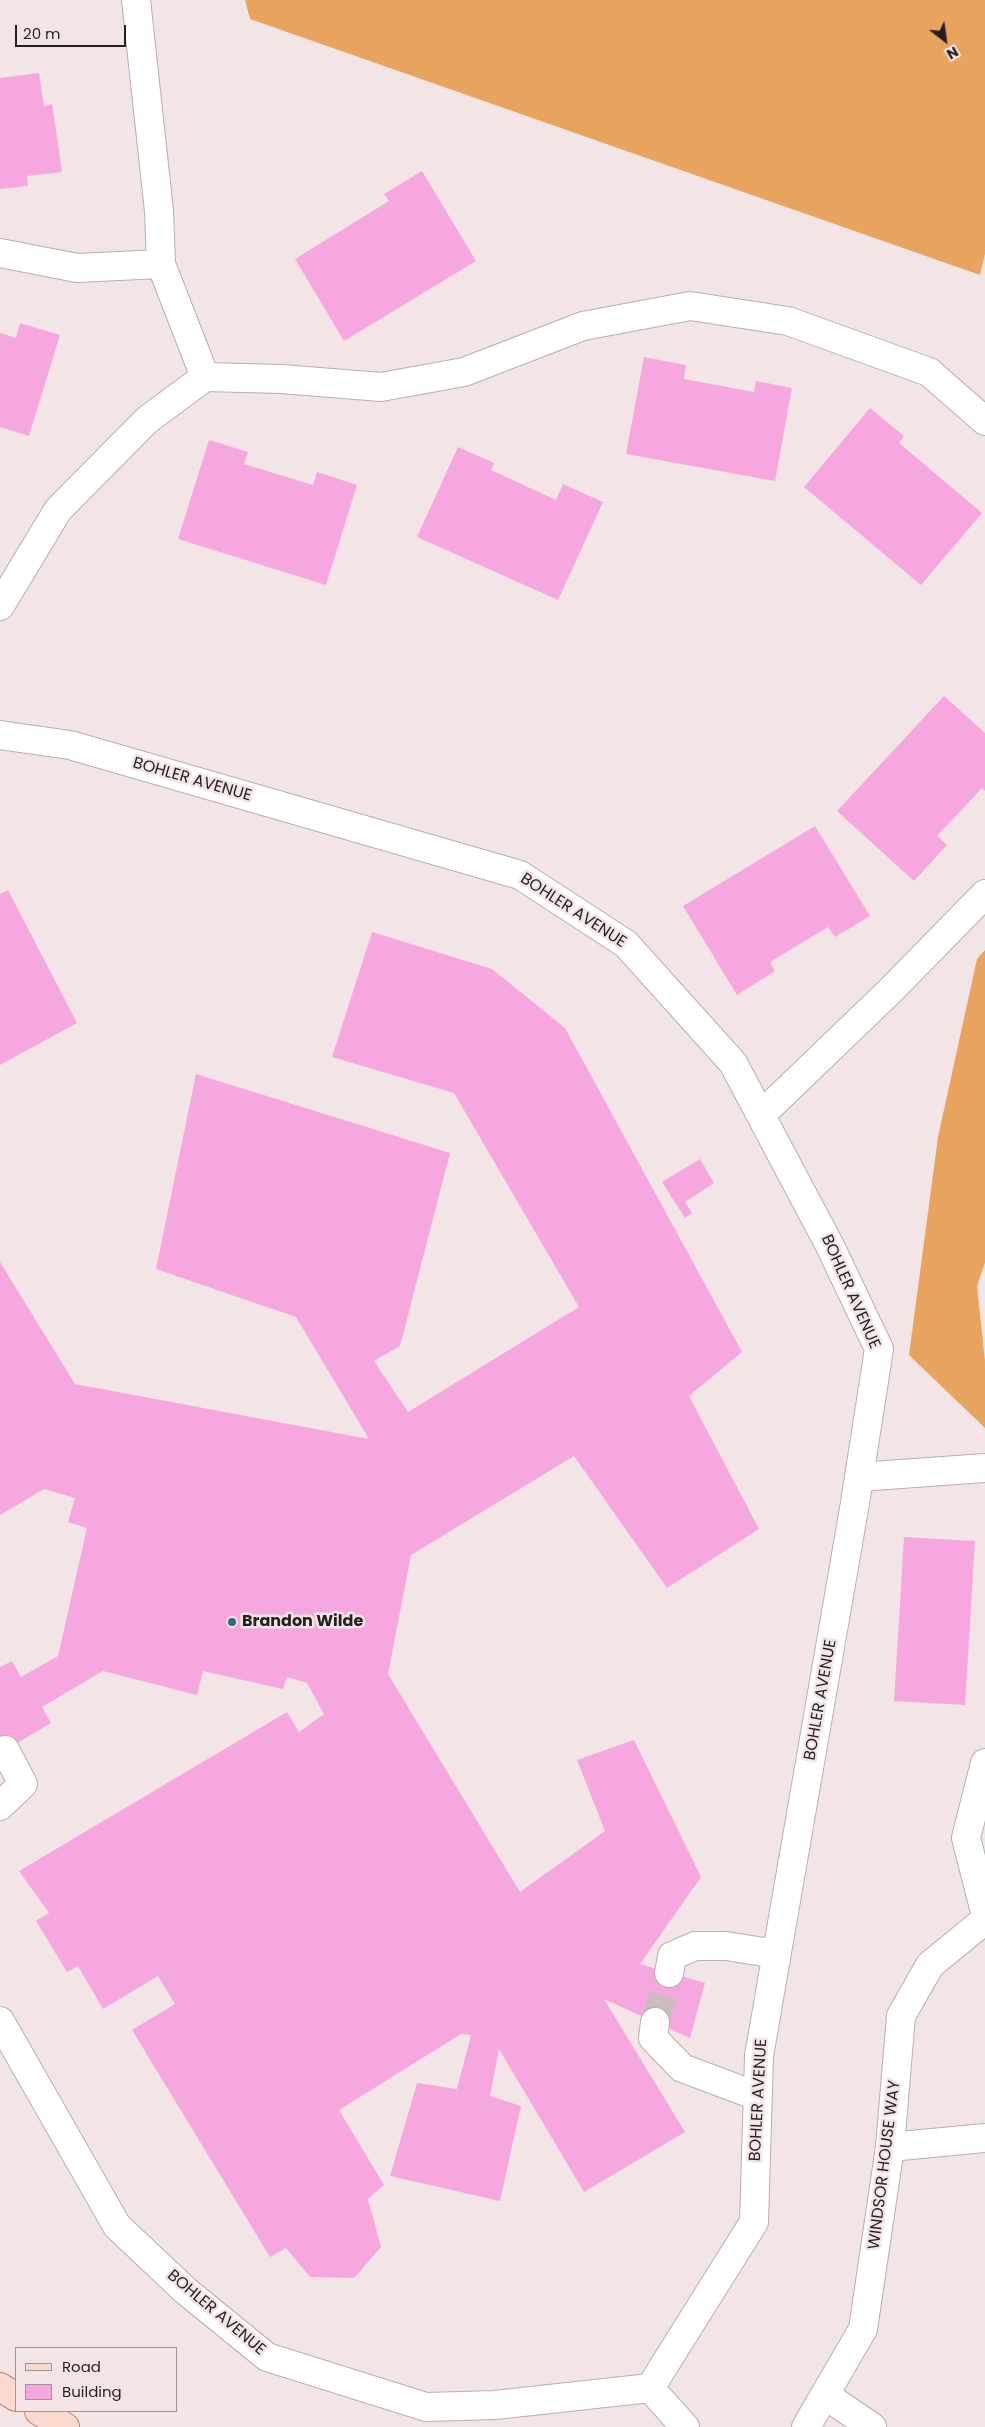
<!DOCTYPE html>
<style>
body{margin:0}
#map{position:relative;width:985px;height:2427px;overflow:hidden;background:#f3e4e6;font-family:Poppins,sans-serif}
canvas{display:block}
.legend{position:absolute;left:15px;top:2347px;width:162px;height:65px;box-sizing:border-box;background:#f3e4e6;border:1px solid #a09597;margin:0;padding:6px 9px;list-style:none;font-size:15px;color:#241f20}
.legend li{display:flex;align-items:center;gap:10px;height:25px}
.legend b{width:25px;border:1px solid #a09597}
.north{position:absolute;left:920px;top:15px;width:50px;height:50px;-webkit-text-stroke:4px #f3e4e6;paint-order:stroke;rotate:150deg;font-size:14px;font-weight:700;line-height:20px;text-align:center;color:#241f20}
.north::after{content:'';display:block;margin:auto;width:18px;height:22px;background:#241f20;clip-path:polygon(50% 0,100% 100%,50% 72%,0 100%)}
.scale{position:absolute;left:15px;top:25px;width:111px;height:22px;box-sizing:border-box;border:2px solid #241f20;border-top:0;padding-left:6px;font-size:15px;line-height:18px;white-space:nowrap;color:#241f20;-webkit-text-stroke:4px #f3e4e6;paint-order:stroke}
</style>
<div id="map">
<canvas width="985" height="2427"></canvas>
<ul class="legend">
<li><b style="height:6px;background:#fcd9cf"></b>Road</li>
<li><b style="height:14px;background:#f6a7e0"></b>Building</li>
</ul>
<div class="north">N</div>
<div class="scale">20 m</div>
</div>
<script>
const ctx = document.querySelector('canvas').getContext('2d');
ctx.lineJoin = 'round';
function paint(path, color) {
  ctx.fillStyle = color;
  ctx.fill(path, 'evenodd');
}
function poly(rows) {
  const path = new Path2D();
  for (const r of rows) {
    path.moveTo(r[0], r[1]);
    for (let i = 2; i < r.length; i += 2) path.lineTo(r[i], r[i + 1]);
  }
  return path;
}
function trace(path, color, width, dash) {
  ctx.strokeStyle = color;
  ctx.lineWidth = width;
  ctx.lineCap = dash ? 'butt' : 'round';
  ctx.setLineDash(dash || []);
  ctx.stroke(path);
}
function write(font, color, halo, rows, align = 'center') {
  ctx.font = font + ' Poppins,sans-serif';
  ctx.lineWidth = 5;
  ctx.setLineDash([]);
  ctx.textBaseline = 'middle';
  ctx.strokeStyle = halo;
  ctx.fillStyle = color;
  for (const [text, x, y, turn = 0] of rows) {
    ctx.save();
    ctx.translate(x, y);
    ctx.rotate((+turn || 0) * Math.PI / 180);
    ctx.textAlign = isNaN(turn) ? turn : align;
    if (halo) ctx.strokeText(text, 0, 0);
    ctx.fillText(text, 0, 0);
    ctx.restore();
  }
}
const forest = poly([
 [245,0,985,0,985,254,980,275,250,19],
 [985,950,985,1263,977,1286,985,1361,985,1428,909,1355,938,1137,977,959]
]);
const building = poly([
 [39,73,44,106,52,104,62,172,27,176,28,186,0,189,0,78],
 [422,171,476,261,344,341,295,259,389,201,384,194],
 [20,323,60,335,29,436,0,427,0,333,16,338],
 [644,357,686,365,684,379,754,392,756,381,792,388,775,481,626,454],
 [870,408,904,436,899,443,982,513,921,585,804,487],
 [209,440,248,452,244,464,313,485,317,472,357,485,326,585,178,539],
 [458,447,494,463,491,470,556,500,563,484,603,502,558,600,417,537],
 [944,696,985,733,985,791,982,788,937,836,947,845,914,881,837,811],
 [815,826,870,916,835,937,828,927,770,962,775,971,737,995,683,906],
 [8,890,77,1023,0,1065,0,894],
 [372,932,492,969,565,1028,742,1352,689,1396,759,1529,667,1588,574,1456,411,1555,388,1674,520,1892,605,1831,577,1760,634,1740,701,1877,640,1964,705,1983,690,2038,604,1999,685,2132,584,2192,499,2049,490,2096,521,2106,500,2201,390,2176,417,2083,457,2089,471,2035,461,2034,339,2110,384,2185,368,2199,381,2247,354,2278,310,2277,286,2248,270,2257,132,2030,175,2004,158,1976,103,2009,78,1966,67,1972,36,1921,49,1913,19,1871,287,1712,299,1732,324,1714,307,1683,287,1677,283,1689,203,1671,197,1695,103,1671,42,1707,51,1723,0,1753,0,1667,12,1661,21,1677,58,1656,87,1528,68,1522,75,1498,44,1489,0,1515,0,1262,75,1384,369,1439,296,1317,156,1269,196,1074,450,1153,400,1346,374,1361,408,1412,579,1307,454,1093,332,1057],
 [700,1159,714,1183,685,1202,692,1213,685,1218,662,1182],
 [904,1537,975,1541,965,1705,894,1701]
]);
const minorTunnel = poly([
 [655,2022,669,1973]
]);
const minor = poly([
 [136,0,159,211,161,264],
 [0,253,77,268,161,264,205,377],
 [0,606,58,510,147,420,205,377,282,379,381,387,464,372,583,326,690,306,788,321,929,372,985,421],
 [0,735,70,745,520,875,626,944,733,1063,830,1246,879,1349,854,1509,759,2056,754,2222,650,2388],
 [761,1115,891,990,985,894],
 [859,1477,985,1468],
 [985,1763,966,1838,985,1912],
 [0,1806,23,1784,5,1750],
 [669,1973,672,1956,695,1946,726,1946,776,1954],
 [0,2021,117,2226,186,2291,267,2357,426,2407,495,2405,650,2388],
 [655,2022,653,2038,682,2068,757,2096],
 [890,2147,985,2138],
 [650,2388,685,2427],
 [825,2395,872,2427],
 [806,2427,863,2329,890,2147,901,2016,930,1965,985,1920]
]);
const major = poly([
 [0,2387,16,2397],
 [39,2411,65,2427]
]);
const markers = [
 [232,1622,5,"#2b6c7f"]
];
const streetNames = [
 ["BOHLER AVENUE",192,780,16],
 ["BOHLER AVENUE",573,911,33],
 ["BOHLER AVENUE",850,1292,66],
 ["BOHLER AVENUE",821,1700,-80],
 ["BOHLER AVENUE",759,2100,-87],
 ["WINDSOR HOUSE WAY",885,2165,-83],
 ["BOHLER AVENUE",216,2313,40]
];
const poiNames = [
 ["Brandon Wilde",242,1622]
];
paint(forest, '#e8a45f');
paint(building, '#f6a7e0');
trace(minorTunnel, '#cabdbe', 28, [28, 14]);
trace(minor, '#bcadaf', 30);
trace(major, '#af877d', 30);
trace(minor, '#fff', 28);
trace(major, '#fcd9cf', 28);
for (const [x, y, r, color] of markers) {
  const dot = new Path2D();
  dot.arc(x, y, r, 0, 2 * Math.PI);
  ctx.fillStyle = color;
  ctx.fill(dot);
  trace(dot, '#f3e4e6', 2);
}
write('16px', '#241f20', '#f3e4e6', streetNames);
write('bold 16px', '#241f20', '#f3e4e6', poiNames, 'left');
</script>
